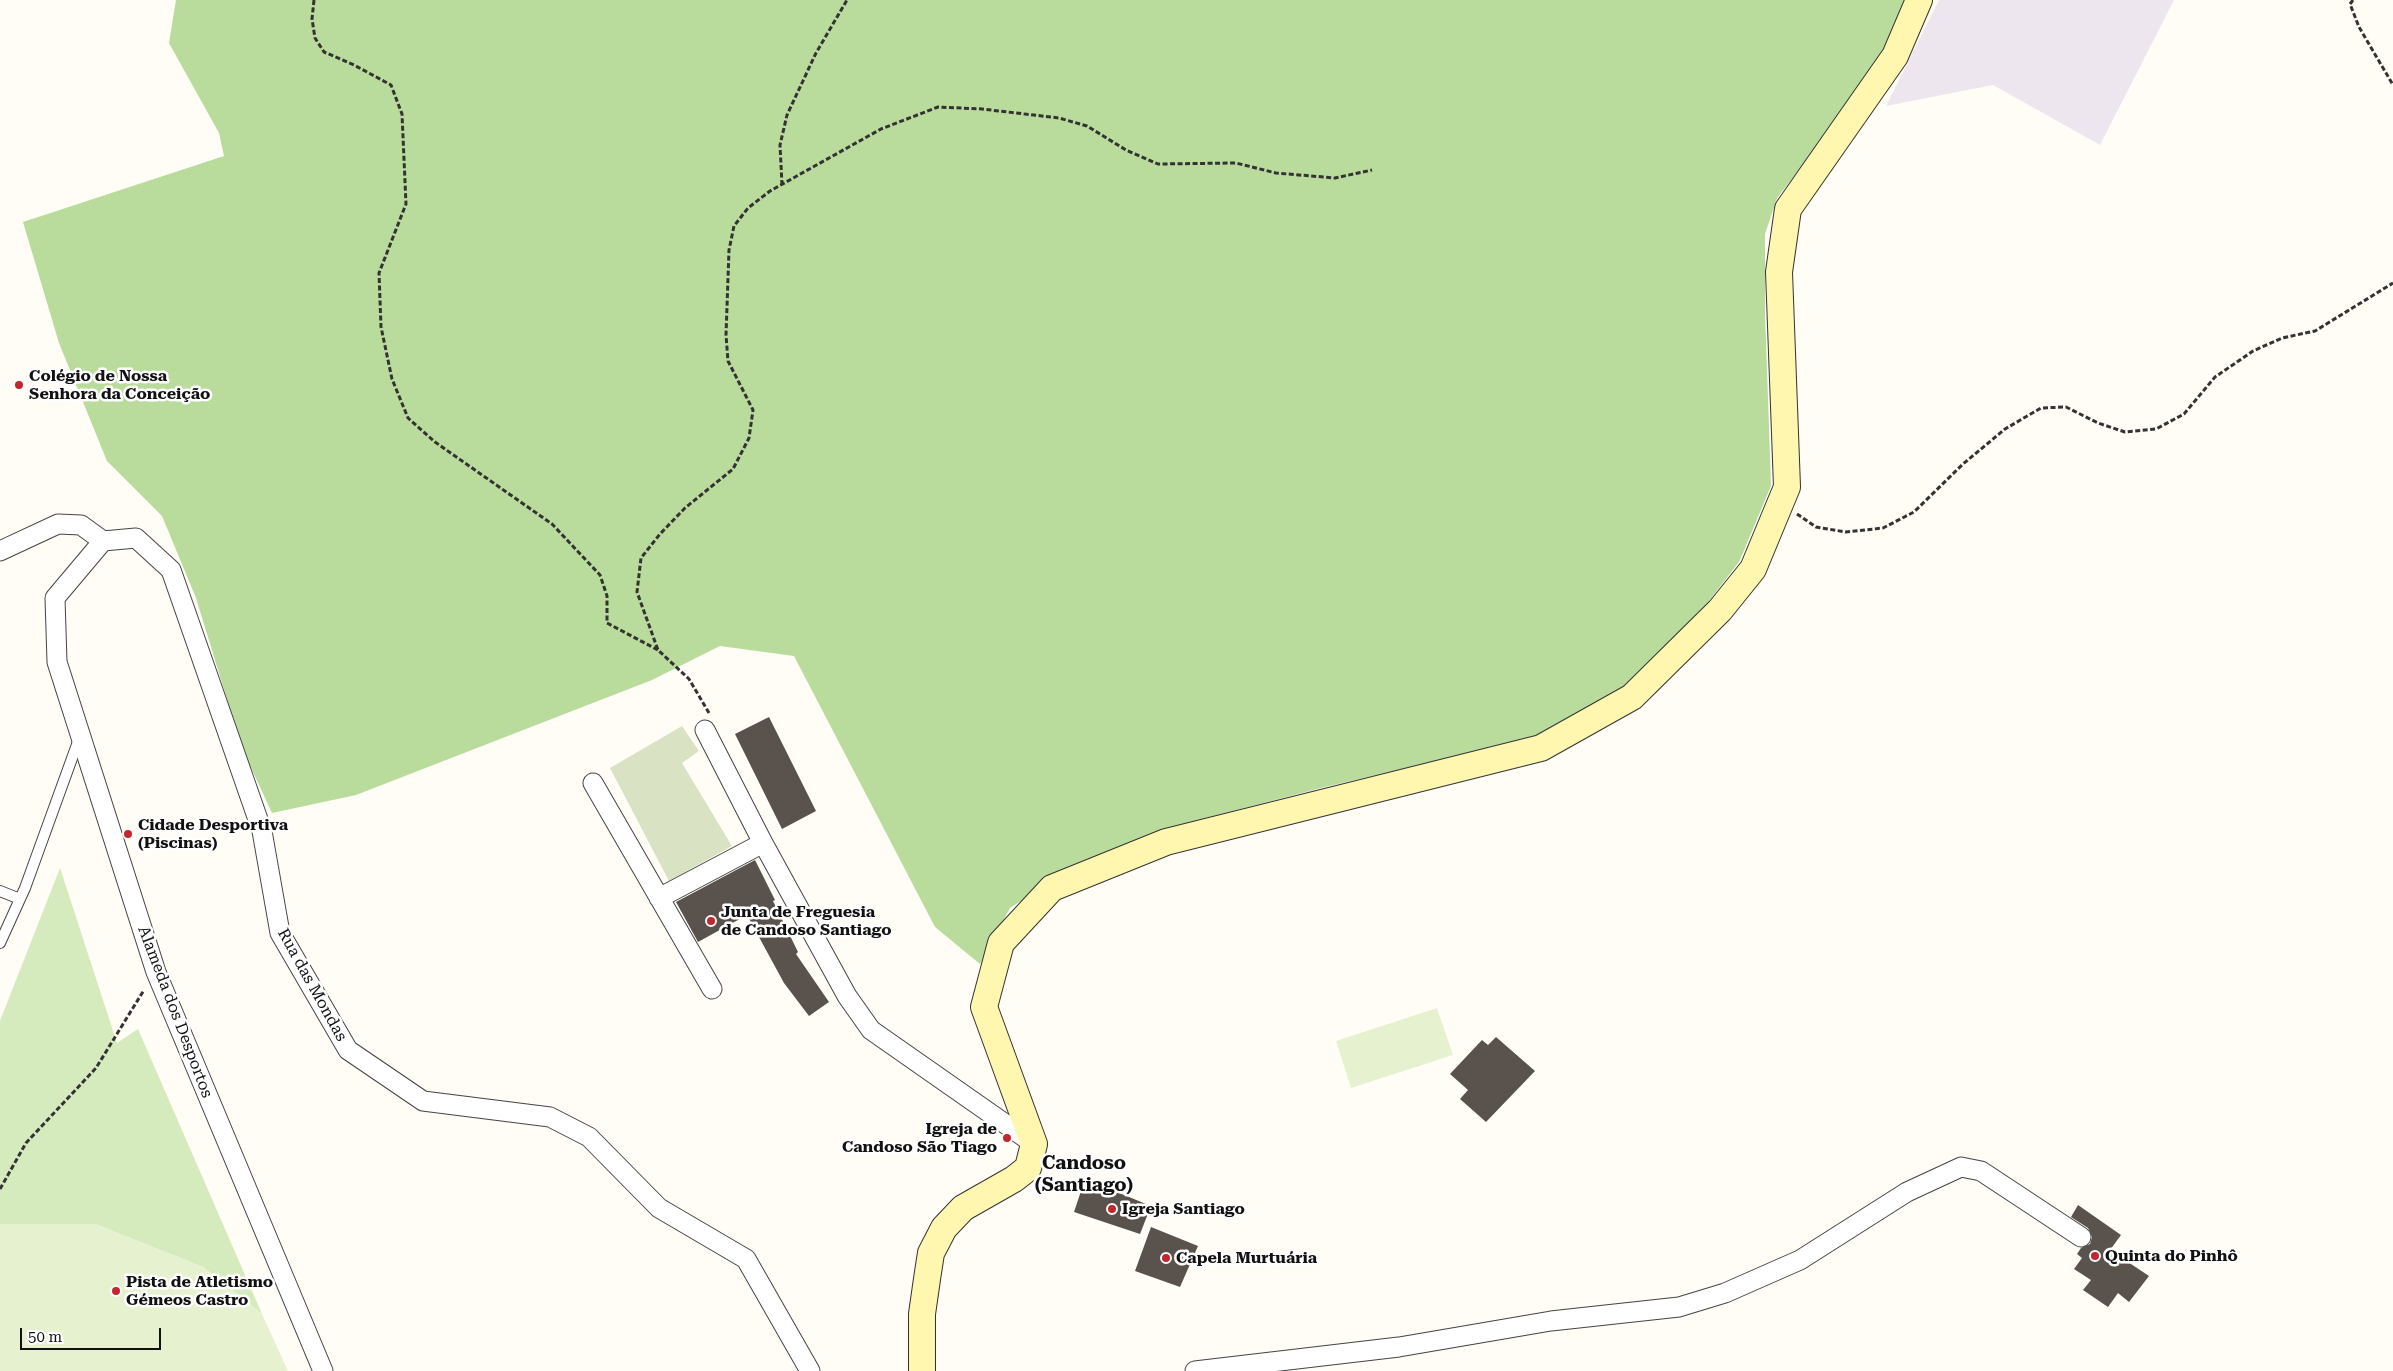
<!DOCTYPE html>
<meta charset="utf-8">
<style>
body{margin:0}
#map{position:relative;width:2393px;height:1371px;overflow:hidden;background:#fffdf5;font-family:"Roboto Serif",serif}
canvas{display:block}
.scale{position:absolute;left:20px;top:1328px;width:141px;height:22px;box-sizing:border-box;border:2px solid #111;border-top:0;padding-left:6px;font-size:15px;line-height:18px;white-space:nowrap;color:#111;-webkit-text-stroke:4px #fff;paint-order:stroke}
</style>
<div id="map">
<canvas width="2393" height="1371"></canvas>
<div class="scale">50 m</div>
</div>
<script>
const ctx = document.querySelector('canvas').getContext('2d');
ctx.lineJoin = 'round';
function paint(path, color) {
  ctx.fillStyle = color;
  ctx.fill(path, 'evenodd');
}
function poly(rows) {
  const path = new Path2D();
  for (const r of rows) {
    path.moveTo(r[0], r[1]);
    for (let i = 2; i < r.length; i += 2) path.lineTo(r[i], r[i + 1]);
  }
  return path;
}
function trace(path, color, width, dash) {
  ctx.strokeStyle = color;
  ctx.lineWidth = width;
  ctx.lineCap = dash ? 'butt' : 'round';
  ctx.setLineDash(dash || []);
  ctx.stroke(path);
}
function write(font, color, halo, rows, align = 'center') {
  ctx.font = font + ' "Roboto Serif",serif';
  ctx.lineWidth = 5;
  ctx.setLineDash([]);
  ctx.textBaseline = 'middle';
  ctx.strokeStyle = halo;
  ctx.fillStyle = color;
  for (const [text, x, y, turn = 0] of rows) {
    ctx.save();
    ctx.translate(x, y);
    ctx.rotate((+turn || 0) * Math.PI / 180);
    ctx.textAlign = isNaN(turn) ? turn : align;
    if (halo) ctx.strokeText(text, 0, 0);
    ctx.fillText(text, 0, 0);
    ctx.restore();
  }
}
const industrial = poly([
 [1939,0,2174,0,2100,145,1993,85,1886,106]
]);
const green = poly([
 [60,868,117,1043,138,1029,262,1314,203,1267,95,1224,0,1224,0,1021]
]);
const forest = poly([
 [176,0,1910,0,1890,45,1853,100,1777,198,1765,234,1765,312,1771,486,1739,562,1688,628,1615,696,1529,739,1321,788,1179,825,1069,869,1010,908,980,964,935,927,794,656,720,646,652,680,356,795,272,813,242,748,196,598,162,516,107,461,59,343,23,222,224,156,219,133,169,43]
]);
const cemetery = poly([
 [682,726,699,751,682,763,732,846,669,881,610,768]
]);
const pitch = poly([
 [1437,1008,1453,1055,1351,1088,1336,1041],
 [0,1224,95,1224,203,1267,262,1314,288,1371,0,1371]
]);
const building = poly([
 [769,717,816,811,782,829,735,734],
 [755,860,775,900,773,901,798,952,796,954,829,1002,809,1016,784,983,747,915,698,942,676,902],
 [1496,1037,1535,1071,1486,1122,1460,1099,1468,1090,1450,1074,1482,1040,1488,1045],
 [1085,1179,1151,1206,1140,1234,1074,1212],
 [2078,1205,2121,1235,2110,1250,2149,1276,2129,1302,2118,1293,2108,1307,2083,1290,2091,1280,2074,1269,2082,1258,2077,1254,2081,1248,2090,1244,2092,1237,2088,1228,2071,1217],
 [1151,1227,1198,1246,1180,1287,1135,1271]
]);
const path = poly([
 [314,0,312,19,315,38,324,52,354,65,391,85,402,114,406,204,379,273,381,327,392,379,408,418,435,442,552,524,600,575,607,596,607,623,658,650],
 [2353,0,2350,4,2359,27,2393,85],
 [782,185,780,145,787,115,816,53,847,0],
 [1797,514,1816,527,1846,532,1883,528,1914,512,1963,464,2005,429,2041,408,2066,407,2098,423,2125,432,2156,429,2184,414,2215,377,2253,351,2282,338,2315,331,2393,283],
 [709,713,689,679,658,650,637,592,641,558,660,534,685,508,733,469,749,438,753,410,728,361,726,335,729,250,734,226,748,208,770,191,881,129,938,107,982,109,1059,118,1087,126,1126,150,1158,164,1236,163,1276,173,1335,178,1372,170],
 [0,1189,26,1143,96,1068,144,990]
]);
const lane = poly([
 [0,891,20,899],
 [0,943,25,888,79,739]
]);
const street = poly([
 [103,541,55,598,57,662,156,972,323,1371],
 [0,551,58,524,81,525,103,541,136,538,171,570,262,831,280,933,348,1050,423,1101,550,1117,589,1137,659,1208,746,1259,810,1371],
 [705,730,763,843,847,996,871,1030,1034,1144],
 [593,783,712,989],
 [659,898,763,843],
 [1195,1371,1399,1347,1551,1321,1679,1307,1725,1293,1800,1260,1907,1192,1961,1167,1981,1171,2081,1237]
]);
const secondary = poly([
 [922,1371,922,1314,927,1279,931,1253,944,1228,963,1208,1014,1179,1028,1168,1034,1144,984,1007,1001,943,1052,888,1166,842,1541,748,1632,697,1720,610,1753,569,1787,487,1779,272,1788,209,1895,56,1919,0]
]);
const markers = [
 [19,385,5,"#c4262e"],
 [128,834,5,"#c4262e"],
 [711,921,5,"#c4262e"],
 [1007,1138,5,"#c4262e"],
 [1112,1209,5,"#c4262e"],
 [2095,1256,5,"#c4262e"],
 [1166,1258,5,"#c4262e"],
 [116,1291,5,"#c4262e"]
];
const poiNames = [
 ["Colégio de Nossa",29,376],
 ["Senhora da Conceição",29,394],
 ["Cidade Desportiva",138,825],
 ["(Piscinas)",138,843],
 ["Junta de Freguesia",721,912],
 ["de Candoso Santiago",721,930],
 ["Igreja de",997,1129,"right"],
 ["Candoso São Tiago",997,1147,"right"],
 ["Igreja Santiago",1122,1209],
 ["Quinta do Pinhô",2105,1256],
 ["Capela Murtuária",1176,1258],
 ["Pista de Atletismo",126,1282],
 ["Gémeos Castro",126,1300]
];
const streetNames = [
 ["Rua das Mondas",312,985,61],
 ["Alameda dos Desportos",175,1012,69]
];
const quarterNames = [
 ["Candoso",1084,1163],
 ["(Santiago)",1084,1185]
];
paint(industrial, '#eee6ef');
paint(green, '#d5ebbd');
paint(forest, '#b9dc9c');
paint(cemetery, '#d9e3c4');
paint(pitch, '#e6f2cf');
paint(building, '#5a524d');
trace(lane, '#444', 12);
trace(street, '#444', 21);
trace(secondary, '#333', 28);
trace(path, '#333', 3, [5, 2.5]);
trace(lane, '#fff', 10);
trace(street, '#fff', 19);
trace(secondary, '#fff6b0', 26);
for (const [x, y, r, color] of markers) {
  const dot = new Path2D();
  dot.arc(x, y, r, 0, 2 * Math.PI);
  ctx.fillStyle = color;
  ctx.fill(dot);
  trace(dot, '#fff', 2);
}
write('bold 16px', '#111', '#fff', poiNames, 'left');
write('16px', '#111', '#fff', streetNames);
write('bold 19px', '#111', '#fff', quarterNames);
</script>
